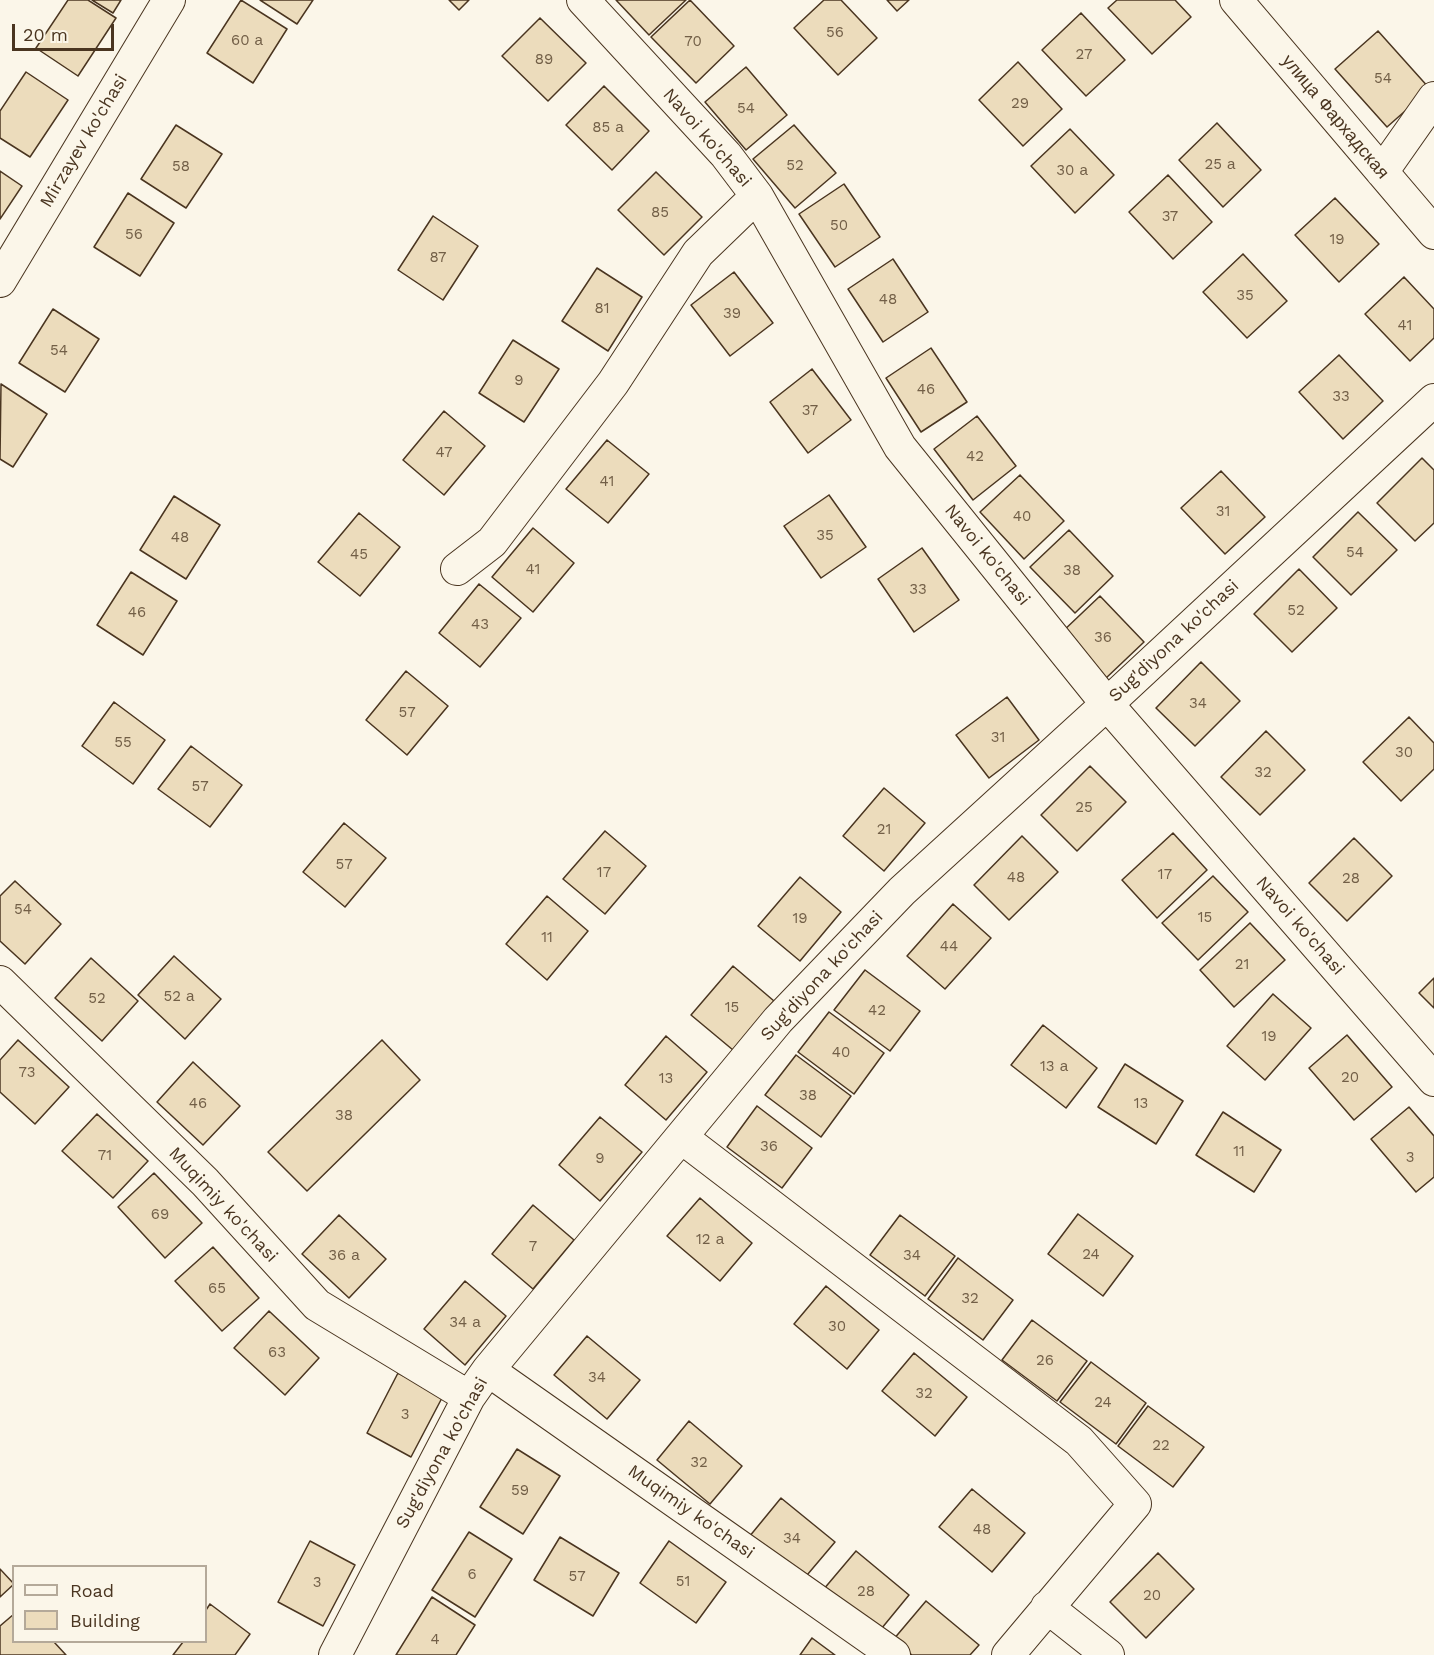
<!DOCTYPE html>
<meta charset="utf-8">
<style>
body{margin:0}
#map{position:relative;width:1434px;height:1655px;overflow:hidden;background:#fbf6e9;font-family:"Work Sans",sans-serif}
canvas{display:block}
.legend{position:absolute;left:12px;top:1565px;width:195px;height:78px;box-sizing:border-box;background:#fbf6e9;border:2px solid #b4a999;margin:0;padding:8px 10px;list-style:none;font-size:18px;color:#4a3520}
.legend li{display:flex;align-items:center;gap:12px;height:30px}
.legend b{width:30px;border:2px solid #b4a999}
.scale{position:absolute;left:12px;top:24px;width:102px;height:27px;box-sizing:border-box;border:3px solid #4a3520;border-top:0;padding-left:8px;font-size:18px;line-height:21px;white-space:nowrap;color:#4a3520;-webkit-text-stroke:4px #fbf6e9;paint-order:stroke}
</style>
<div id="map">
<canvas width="1434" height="1655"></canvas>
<ul class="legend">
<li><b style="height:8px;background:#fbf6e9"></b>Road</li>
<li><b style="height:16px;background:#ecdcbc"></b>Building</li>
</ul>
<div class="scale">20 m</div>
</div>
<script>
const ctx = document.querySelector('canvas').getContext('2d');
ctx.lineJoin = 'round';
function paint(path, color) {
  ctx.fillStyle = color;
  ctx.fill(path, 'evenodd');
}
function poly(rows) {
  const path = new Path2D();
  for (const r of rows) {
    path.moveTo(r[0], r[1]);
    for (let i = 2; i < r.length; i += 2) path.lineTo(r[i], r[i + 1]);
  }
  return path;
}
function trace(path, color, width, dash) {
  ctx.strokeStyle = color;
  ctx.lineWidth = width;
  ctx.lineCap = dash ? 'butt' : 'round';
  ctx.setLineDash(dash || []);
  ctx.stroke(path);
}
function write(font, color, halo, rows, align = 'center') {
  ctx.font = font + ' "Work Sans",sans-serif';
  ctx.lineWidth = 4.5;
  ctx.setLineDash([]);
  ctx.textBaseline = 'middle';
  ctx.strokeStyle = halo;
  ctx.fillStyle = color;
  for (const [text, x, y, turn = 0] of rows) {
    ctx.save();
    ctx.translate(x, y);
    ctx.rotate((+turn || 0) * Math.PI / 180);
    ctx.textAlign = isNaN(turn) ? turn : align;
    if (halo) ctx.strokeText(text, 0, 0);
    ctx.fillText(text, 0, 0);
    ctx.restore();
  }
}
const building = poly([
 [68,0,88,0,116,18,78,76,36,48,68,0],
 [92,0,121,0,113,13,92,0],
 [241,0,287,29,253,83,207,53,241,0],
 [260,0,313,0,297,24,260,0],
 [449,0,469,0,459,10,449,0],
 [616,0,686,0,649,35,616,0],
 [690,0,734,46,696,83,651,37,690,0],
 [824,0,841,0,877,38,838,75,794,28,824,0],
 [887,0,909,0,897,11,887,0],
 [1117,0,1175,0,1191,17,1152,54,1108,8,1117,0],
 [1081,13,1125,60,1086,96,1042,50,1081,13],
 [540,18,586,63,548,101,502,56,540,18],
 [1378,31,1430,89,1387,127,1335,69,1378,31],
 [1018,62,1062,109,1023,146,979,100,1018,62],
 [746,67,787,115,746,150,705,102,746,67],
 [26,72,68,100,30,157,0,138,0,111,26,72],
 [604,86,649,131,612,170,566,125,604,86],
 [1217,123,1261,170,1223,207,1179,160,1217,123],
 [176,125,222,154,186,208,141,179,176,125],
 [794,125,836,173,795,208,753,159,794,125],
 [1070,129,1114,175,1075,213,1031,166,1070,129],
 [0,171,22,186,0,219,0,171],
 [656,172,702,217,664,255,618,210,656,172],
 [1168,175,1212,222,1173,259,1129,212,1168,175],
 [844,184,880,237,835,267,799,214,844,184],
 [128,193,174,223,140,276,94,247,128,193],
 [1335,198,1379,244,1339,282,1295,235,1335,198],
 [433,216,478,246,443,300,398,270,433,216],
 [1243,254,1287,301,1247,338,1203,292,1243,254],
 [893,259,928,312,883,342,848,289,893,259],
 [597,268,642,297,608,351,562,321,597,268],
 [734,272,773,323,730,356,691,305,734,272],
 [1404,277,1434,309,1434,338,1410,361,1365,314,1404,277],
 [53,309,99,339,65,392,19,363,53,309],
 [513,340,559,369,524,422,479,393,513,340],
 [931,348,967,402,921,432,886,378,931,348],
 [1339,355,1383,401,1343,439,1299,392,1339,355],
 [812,369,851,420,808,453,770,402,812,369],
 [1,384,47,414,13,467,0,459,1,384],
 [444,411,485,446,444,495,403,460,444,411],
 [977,416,1016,466,973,500,934,449,977,416],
 [607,440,649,474,608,523,566,489,607,440],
 [1422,458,1434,470,1434,523,1415,541,1377,503,1422,458],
 [1221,471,1265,517,1225,554,1181,508,1221,471],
 [1020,475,1064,521,1024,559,980,512,1020,475],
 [829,495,866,547,821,578,784,526,829,495],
 [174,496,220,525,186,579,140,550,174,496],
 [1358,512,1397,550,1351,595,1313,557,1358,512],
 [359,513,400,547,360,596,318,562,359,513],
 [533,528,574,563,533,612,492,577,533,528],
 [1069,530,1113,576,1075,613,1030,567,1069,530],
 [922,548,959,600,914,632,878,579,922,548],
 [1299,569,1337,608,1292,652,1254,614,1299,569],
 [131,572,177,601,143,655,97,625,131,572],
 [479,584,521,618,480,667,439,633,479,584],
 [1100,596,1144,642,1105,679,1061,633,1100,596],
 [1201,662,1240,701,1195,746,1156,708,1201,662],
 [406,671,448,706,407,755,366,720,406,671],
 [1007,697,1039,740,989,778,956,735,1007,697],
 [114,702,165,740,133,784,82,746,114,702],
 [1409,717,1434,743,1434,769,1401,801,1363,762,1409,717],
 [1266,731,1305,770,1260,815,1221,777,1266,731],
 [191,746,242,785,210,827,158,789,191,746],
 [1090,766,1126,802,1077,851,1041,815,1090,766],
 [884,788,925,823,884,871,843,836,884,788],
 [344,823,386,858,345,907,303,872,344,823],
 [605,831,646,866,605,914,563,879,605,831],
 [1173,833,1207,870,1157,918,1122,880,1173,833],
 [1022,836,1058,872,1009,920,974,885,1022,836],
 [1354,838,1392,876,1347,921,1309,883,1354,838],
 [1213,876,1248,912,1198,960,1162,923,1213,876],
 [800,877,841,912,800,961,758,926,800,877],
 [15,881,61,924,25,964,0,941,0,896,15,881],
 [547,896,588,931,547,980,506,944,547,896],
 [953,904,991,938,945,989,907,956,953,904],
 [1250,923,1285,960,1234,1007,1200,970,1250,923],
 [174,956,221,999,185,1039,138,995,174,956],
 [91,958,138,1001,102,1041,55,998,91,958],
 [733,966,774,1001,733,1050,691,1015,733,966],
 [865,970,920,1011,890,1051,834,1010,865,970],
 [1434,978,1434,1008,1419,993,1434,978],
 [1273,994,1311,1028,1265,1080,1227,1046,1273,994],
 [829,1012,884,1053,854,1094,798,1052,829,1012],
 [1043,1025,1097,1068,1066,1108,1011,1065,1043,1025],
 [1347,1035,1392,1087,1354,1120,1309,1068,1347,1035],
 [666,1036,707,1072,666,1120,625,1085,666,1036],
 [18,1040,69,1087,35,1124,0,1092,0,1060,18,1040],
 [382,1040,420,1080,307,1191,268,1152,382,1040],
 [796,1055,851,1096,821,1137,765,1095,796,1055],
 [193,1062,240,1106,203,1145,157,1102,193,1062],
 [1125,1064,1183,1101,1156,1144,1098,1107,1125,1064],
 [757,1106,812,1148,782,1188,727,1147,757,1106],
 [1409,1107,1434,1136,1434,1177,1416,1192,1371,1139,1409,1107],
 [1223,1112,1281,1150,1254,1192,1196,1155,1223,1112],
 [97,1114,148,1161,113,1198,62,1151,97,1114],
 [600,1117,642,1152,600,1201,559,1165,600,1117],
 [154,1173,202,1223,165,1258,118,1207,154,1173],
 [700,1198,752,1243,720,1281,667,1236,700,1198],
 [533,1205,574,1240,533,1289,492,1254,533,1205],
 [1078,1214,1133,1256,1103,1296,1048,1254,1078,1214],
 [339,1215,386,1259,349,1298,302,1254,339,1215],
 [900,1215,955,1256,925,1296,870,1255,900,1215],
 [213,1247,259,1298,222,1331,175,1281,213,1247],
 [958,1258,1013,1300,983,1340,928,1299,958,1258],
 [465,1281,506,1316,465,1365,424,1329,465,1281],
 [826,1286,879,1330,847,1369,794,1324,826,1286],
 [269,1311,319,1358,285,1395,234,1348,269,1311],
 [1032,1320,1087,1361,1057,1401,1002,1360,1032,1320],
 [587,1336,640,1380,607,1419,554,1375,587,1336],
 [914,1353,967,1397,935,1436,882,1391,914,1353],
 [1091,1362,1146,1403,1116,1444,1060,1402,1091,1362],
 [398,1373,443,1396,411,1457,367,1433,398,1373],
 [1148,1406,1204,1447,1173,1487,1118,1446,1148,1406],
 [689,1421,742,1466,710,1504,657,1460,689,1421],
 [517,1449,560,1476,523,1534,480,1507,517,1449],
 [972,1489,1025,1533,992,1572,939,1527,972,1489],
 [781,1498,835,1542,802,1581,749,1537,781,1498],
 [469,1532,512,1559,475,1617,432,1590,469,1532],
 [560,1537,619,1573,593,1616,534,1580,560,1537],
 [310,1541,355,1565,323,1626,278,1602,310,1541],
 [669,1541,726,1582,696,1623,640,1583,669,1541],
 [856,1551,909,1595,877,1634,823,1590,856,1551],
 [1158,1553,1194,1589,1146,1638,1110,1602,1158,1553],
 [0,1569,14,1584,0,1597,0,1569],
 [432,1597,475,1625,456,1655,396,1655,432,1597],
 [926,1601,979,1645,970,1655,912,1655,893,1640,926,1601],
 [210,1604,250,1634,235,1655,173,1655,183,1642,206,1642,206,1610,210,1604],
 [14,1614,14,1642,54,1642,66,1655,0,1655,0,1626,14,1614],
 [812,1638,835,1655,800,1655,812,1638]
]);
const minor = poly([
 [583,0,726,155,757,196,900,447,1107,704,1434,1080],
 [1236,0,1434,233],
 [1382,172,1434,98],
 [0,281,169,0],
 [457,569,492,542,613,383,698,253,757,196],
 [0,982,205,1182,317,1305,469,1397],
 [681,1137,1079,1441,1135,1504,1008,1655],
 [488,1370,894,1655],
 [1047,1607,1108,1655],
 [335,1655,469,1397,488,1370,778,1020,902,891,1107,704,1434,400]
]);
const numberNames = [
 ["56",835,33],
 ["60 а",247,41],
 ["70",693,42],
 ["27",1084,55],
 ["89",544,60],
 ["54",1383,79],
 ["29",1020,104],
 ["54",746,109],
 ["85 а",608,128],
 ["25 а",1220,165],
 ["52",795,166],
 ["58",181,167],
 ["30 а",1072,171],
 ["85",660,213],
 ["37",1170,217],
 ["50",839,226],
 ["56",134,235],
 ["19",1337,240],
 ["87",438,258],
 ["35",1245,296],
 ["48",888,300],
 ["81",602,309],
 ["39",732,314],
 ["41",1405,326],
 ["54",59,351],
 ["9",519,381],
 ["46",926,390],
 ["33",1341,397],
 ["37",810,411],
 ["47",444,453],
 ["42",975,457],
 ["41",607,482],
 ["31",1223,512],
 ["40",1022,517],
 ["35",825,536],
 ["48",180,538],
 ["54",1355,553],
 ["45",359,555],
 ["41",533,570],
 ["38",1072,571],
 ["33",918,590],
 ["52",1296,611],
 ["46",137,613],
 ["43",480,625],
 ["36",1103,638],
 ["34",1198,704],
 ["57",407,713],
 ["31",998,738],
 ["55",123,743],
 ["30",1404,753],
 ["32",1263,773],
 ["57",200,787],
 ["25",1084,808],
 ["21",884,830],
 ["57",344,865],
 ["17",604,873],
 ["17",1165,875],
 ["48",1016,878],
 ["28",1351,879],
 ["54",23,910],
 ["15",1205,918],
 ["19",800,919],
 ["11",547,938],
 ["44",949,947],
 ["21",1242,965],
 ["52 а",179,997],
 ["52",97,999],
 ["15",732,1008],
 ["42",877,1011],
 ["19",1269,1037],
 ["40",841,1053],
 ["13 а",1054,1067],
 ["73",27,1073],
 ["20",1350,1078],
 ["13",666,1079],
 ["38",808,1096],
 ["46",198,1104],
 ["13",1141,1104],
 ["38",344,1116],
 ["36",769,1147],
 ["11",1239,1152],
 ["71",105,1156],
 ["3",1410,1158],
 ["9",600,1159],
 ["69",160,1215],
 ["12 а",710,1240],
 ["7",533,1247],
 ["24",1091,1255],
 ["36 а",344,1256],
 ["34",912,1256],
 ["65",217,1289],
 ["32",970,1299],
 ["34 а",465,1323],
 ["30",837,1327],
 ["63",277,1353],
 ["26",1045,1361],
 ["34",597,1378],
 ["32",924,1394],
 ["24",1103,1403],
 ["3",405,1415],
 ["22",1161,1446],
 ["32",699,1463],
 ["59",520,1491],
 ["48",982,1530],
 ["34",792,1539],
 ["6",472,1575],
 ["57",577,1577],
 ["51",683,1582],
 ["3",317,1583],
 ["28",866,1592],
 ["20",1152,1596],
 ["4",435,1640]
];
const streetNames = [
 ["улица Фархадская",1335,117,50],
 ["Navoi ko'chasi",707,138,49],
 ["Mirzayev ko'chasi",84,141,-59],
 ["Navoi ko'chasi",987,555,51],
 ["Sug'diyona ko'chasi",1174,641,-43],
 ["Navoi ko'chasi",1300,926,49],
 ["Sug'diyona ko'chasi",822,976,-47],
 ["Muqimiy ko'chasi",223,1205,47],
 ["Sug'diyona ko'chasi",442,1453,-61],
 ["Muqimiy ko'chasi",691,1512,35]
];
paint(building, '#ecdcbc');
trace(building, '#4a3520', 1.5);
trace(minor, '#4a3520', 34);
trace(minor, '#fbf6e9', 32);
write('15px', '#725f47', null, numberNames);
write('18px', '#4a3520', '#fbf6e9', streetNames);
</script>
